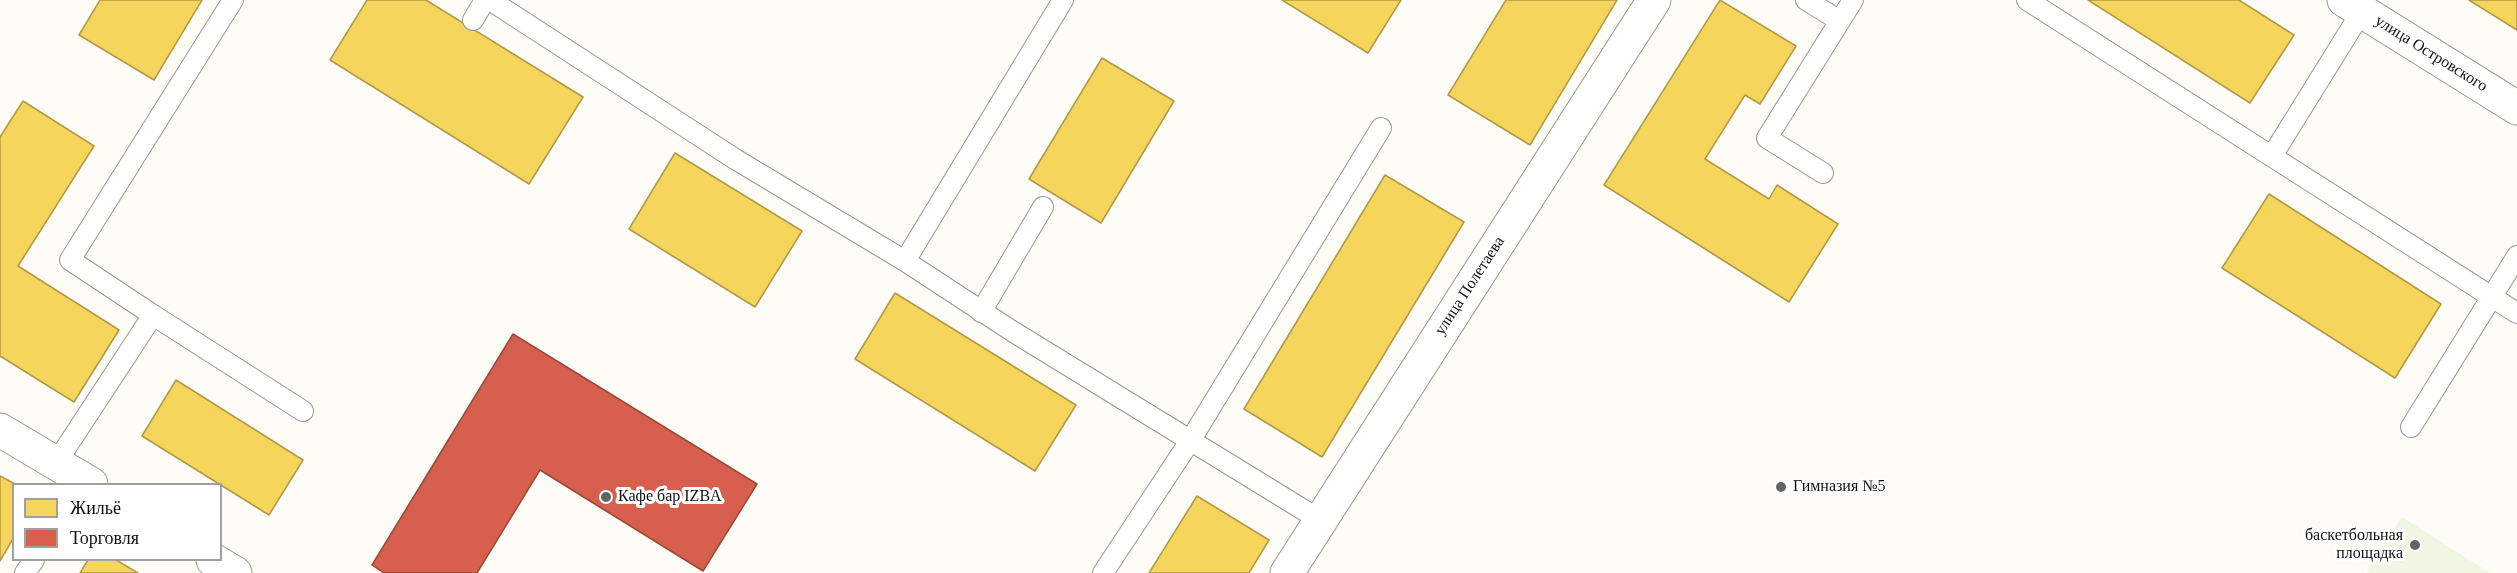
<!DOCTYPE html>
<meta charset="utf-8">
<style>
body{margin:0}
#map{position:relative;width:2517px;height:573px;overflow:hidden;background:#fdfcf7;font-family:Georgia,serif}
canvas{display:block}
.legend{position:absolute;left:12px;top:483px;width:210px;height:78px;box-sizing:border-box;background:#fff;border:2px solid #a0a0a0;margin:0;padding:8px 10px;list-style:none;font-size:18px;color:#111}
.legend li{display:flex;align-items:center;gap:12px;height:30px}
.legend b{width:30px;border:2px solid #a0a0a0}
</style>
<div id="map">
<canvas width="2517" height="573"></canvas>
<ul class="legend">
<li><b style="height:16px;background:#f6d55c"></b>Жильё</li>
<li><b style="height:16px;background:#d6604d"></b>Торговля</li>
</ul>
</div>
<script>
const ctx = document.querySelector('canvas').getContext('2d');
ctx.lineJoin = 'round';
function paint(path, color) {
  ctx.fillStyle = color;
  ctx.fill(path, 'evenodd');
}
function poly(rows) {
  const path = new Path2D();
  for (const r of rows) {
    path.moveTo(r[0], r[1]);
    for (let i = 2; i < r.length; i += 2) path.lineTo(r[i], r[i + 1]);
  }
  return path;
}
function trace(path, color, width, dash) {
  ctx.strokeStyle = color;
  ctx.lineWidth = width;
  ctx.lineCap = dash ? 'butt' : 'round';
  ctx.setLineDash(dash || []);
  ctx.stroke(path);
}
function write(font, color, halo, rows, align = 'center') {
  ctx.font = font + ' Georgia,serif';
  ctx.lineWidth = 6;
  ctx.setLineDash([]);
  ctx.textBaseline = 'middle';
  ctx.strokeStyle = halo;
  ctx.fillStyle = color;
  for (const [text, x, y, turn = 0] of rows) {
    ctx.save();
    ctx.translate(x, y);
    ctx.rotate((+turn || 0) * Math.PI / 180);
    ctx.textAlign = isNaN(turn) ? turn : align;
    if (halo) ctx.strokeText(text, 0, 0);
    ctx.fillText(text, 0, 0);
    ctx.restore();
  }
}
const pitch = poly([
 [2402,517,2490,573,2367,573]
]);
const homes = poly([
 [100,0,202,0,154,80,79,35,100,0],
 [367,0,426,0,583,97,529,184,330,60,367,0],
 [1282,0,1401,0,1368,53,1282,0],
 [1506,0,1617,0,1530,145,1448,95,1506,0],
 [1720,0,1796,46,1760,104,1745,95,1705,159,1769,199,1777,185,1838,224,1789,302,1604,185,1720,0],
 [2088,0,2239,0,2294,35,2250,103,2088,0],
 [2469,0,2517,0,2517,30,2469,0],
 [1102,58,1174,101,1101,223,1029,179,1102,58],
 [23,101,94,146,18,266,119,330,74,402,0,356,0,137,23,101],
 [675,153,802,231,755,307,629,229,675,153],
 [1385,175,1464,222,1322,457,1244,409,1385,175],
 [2269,194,2441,304,2395,378,2222,268,2269,194],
 [895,293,1076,405,1035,471,855,359,895,293],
 [176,380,303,460,269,515,142,436,176,380],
 [0,476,15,484,14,537,0,561,0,476],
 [1197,496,1269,540,1249,573,1149,573,1197,496],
 [88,560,116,560,138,573,80,573,88,560]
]);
const shops = poly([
 [513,334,757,484,703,571,540,470,477,573,384,573,372,565,513,334]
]);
const service = poly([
 [490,0,735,159,905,261,1012,331,1320,520],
 [1806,0,1840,21],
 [2027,0,2517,313],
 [473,20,485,0],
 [2272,156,2362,11],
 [1823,173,1767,138,1853,0],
 [905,261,1063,0],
 [981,312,1043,207],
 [153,315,303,411],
 [2411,427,2517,256],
 [60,471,56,463,153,315,70,260,233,0],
 [25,573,34,560],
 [1103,573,1190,441,1381,128]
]);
const minor = poly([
 [0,430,91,484],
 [213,560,235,573],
 [1287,573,1654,0]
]);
const tertiary = poly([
 [2344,0,2517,108]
]);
const markers = [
 [1781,487,6,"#646362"],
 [606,497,6,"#646362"],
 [2415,545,6,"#646362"]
];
const streetNames = [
 ["улица Островского",2431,54,32],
 ["улица Полетаева",1470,286,-57]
];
const poiNames = [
 ["Гимназия №5",1793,487],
 ["Кафе бар IZBA",618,497],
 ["баскетбольная",2403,536,"right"],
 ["площадка",2403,554,"right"]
];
paint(pitch, '#f0f6e1');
paint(homes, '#f6d55c');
trace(homes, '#b19a46', 1.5);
paint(shops, '#d6604d');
trace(shops, '#9b483b', 1.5);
trace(service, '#979795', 22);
trace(minor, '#979795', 35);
trace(tertiary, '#979795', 35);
trace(service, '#fffffe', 20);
trace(minor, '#fffffe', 33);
trace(tertiary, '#fffffe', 33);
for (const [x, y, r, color] of markers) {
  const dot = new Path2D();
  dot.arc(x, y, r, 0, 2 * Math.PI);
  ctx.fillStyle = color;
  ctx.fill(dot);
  trace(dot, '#fff', 2);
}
write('16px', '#111', '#fff', streetNames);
write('16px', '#111', '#fff', poiNames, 'left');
</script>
